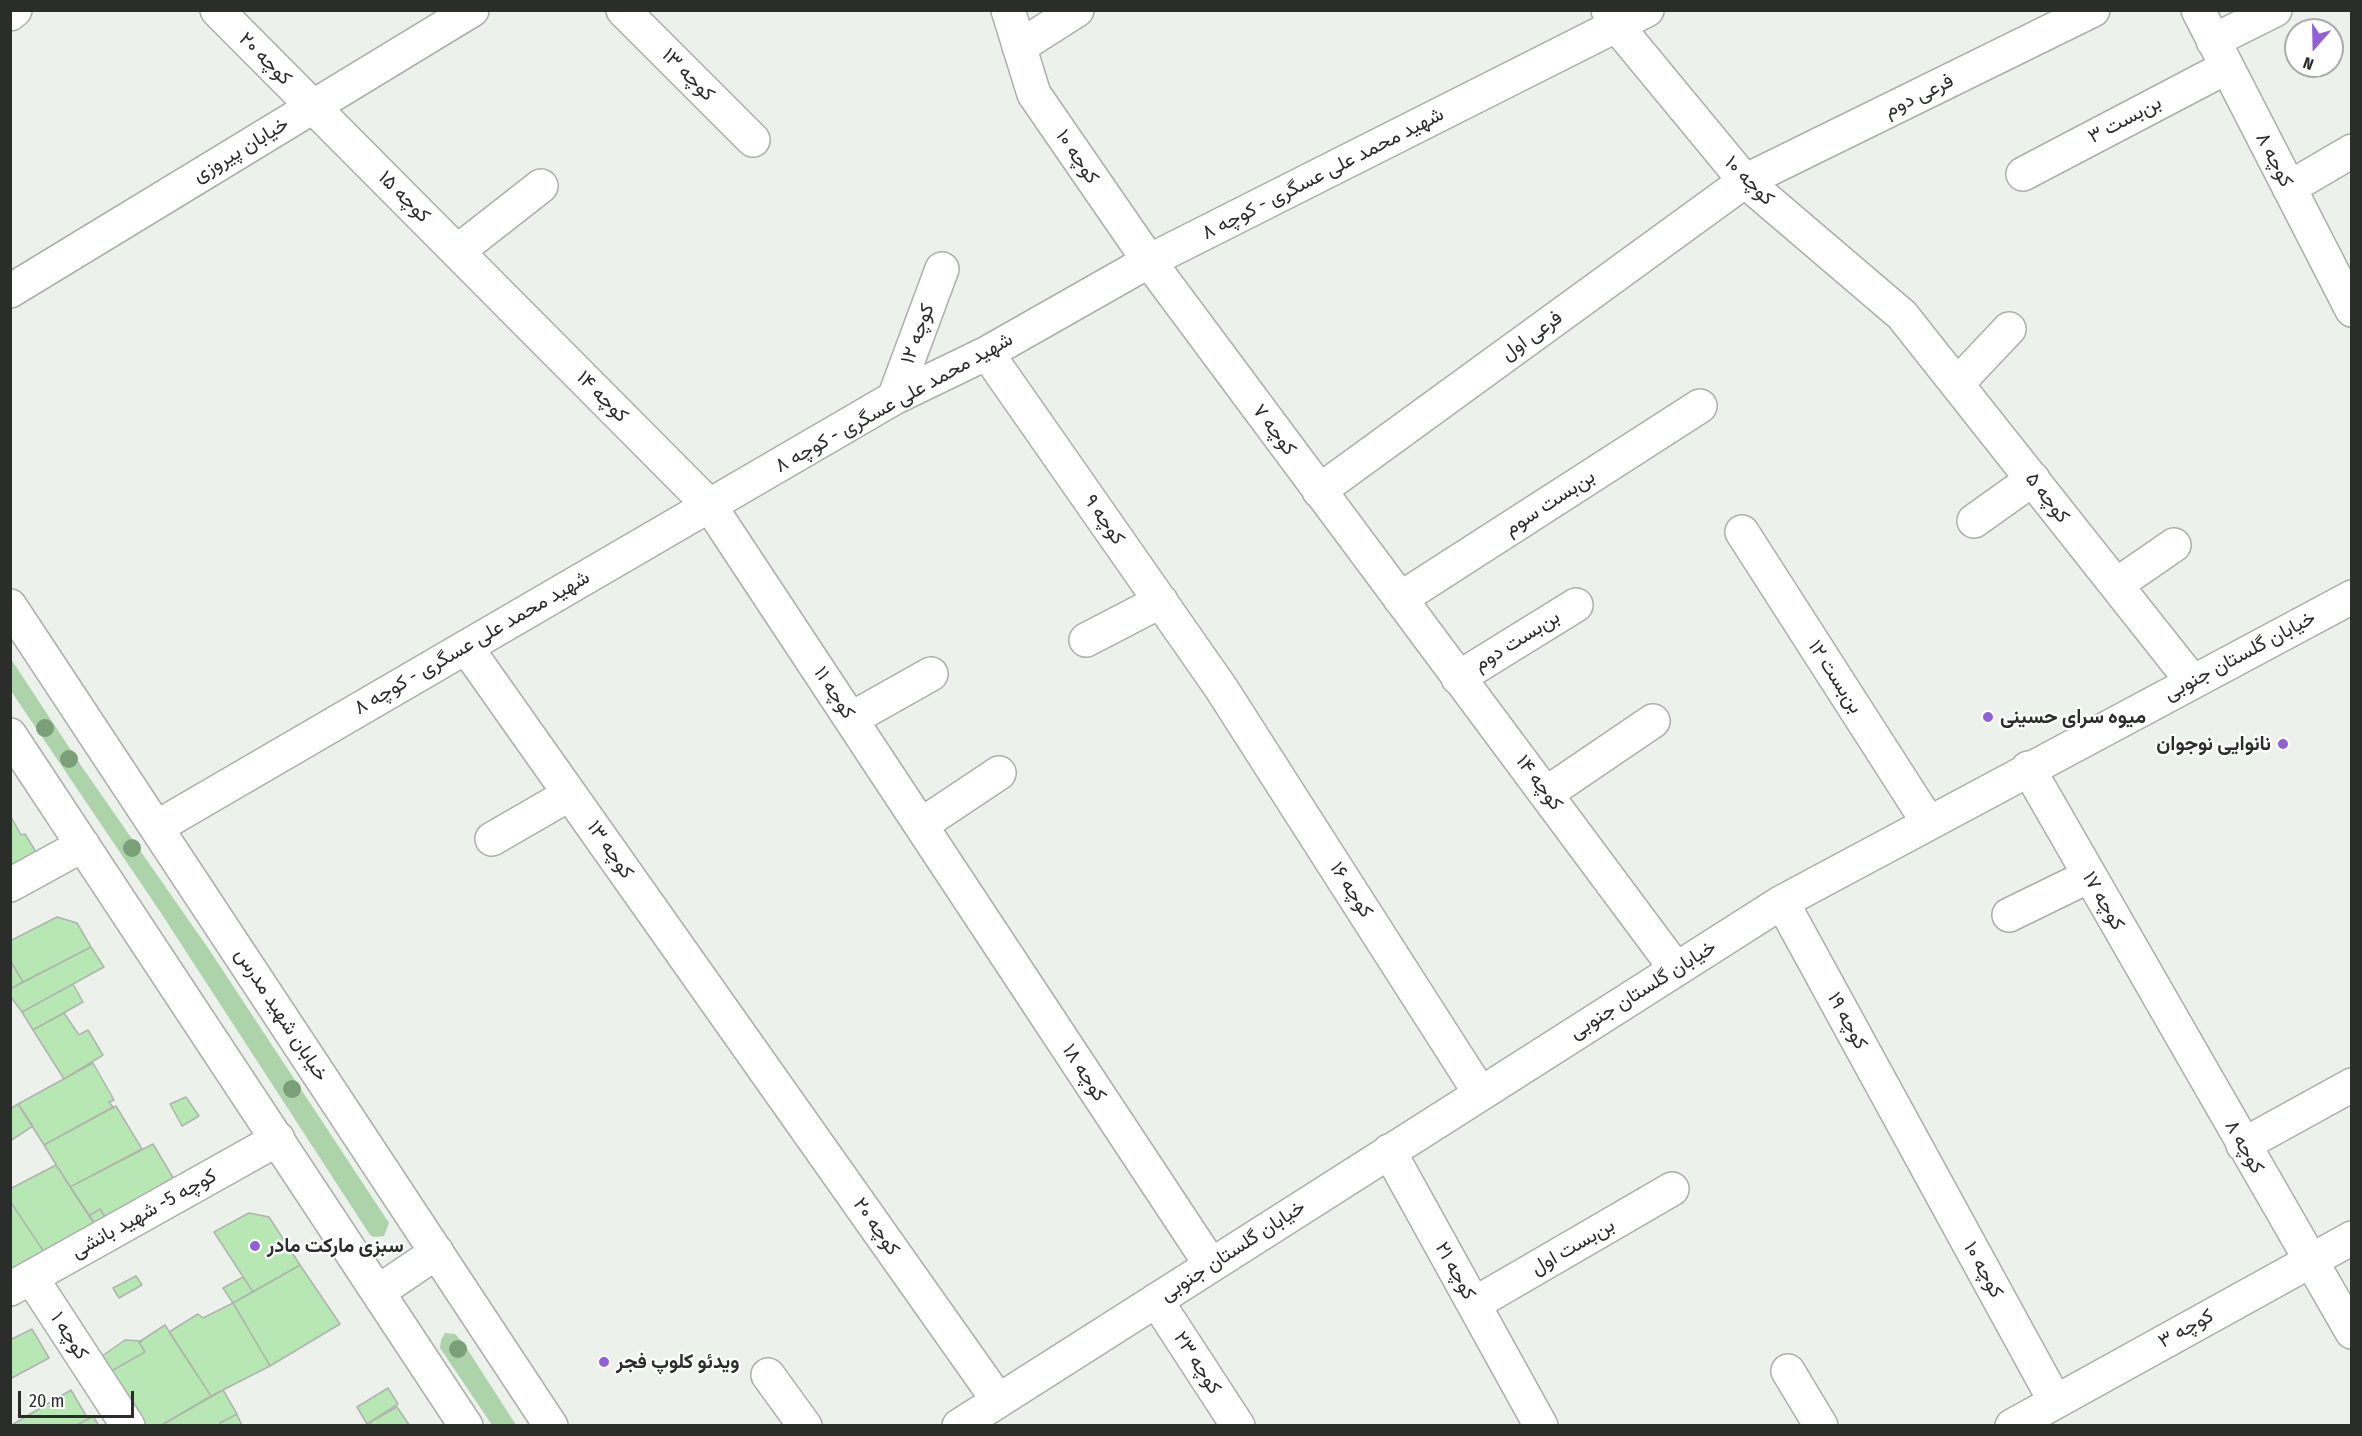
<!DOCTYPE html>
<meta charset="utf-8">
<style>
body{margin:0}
#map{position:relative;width:2362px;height:1436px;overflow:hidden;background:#ecf1eb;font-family:"Fira Sans Condensed",sans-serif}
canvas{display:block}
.frame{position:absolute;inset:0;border:12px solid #2b2d2b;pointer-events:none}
.north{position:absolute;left:2284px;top:18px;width:60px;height:60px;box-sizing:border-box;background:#fff;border:2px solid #aaabaa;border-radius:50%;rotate:200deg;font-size:16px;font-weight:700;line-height:24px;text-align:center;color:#2b2d2b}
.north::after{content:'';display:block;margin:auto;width:21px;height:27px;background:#915fd8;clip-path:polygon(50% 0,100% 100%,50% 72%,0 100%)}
.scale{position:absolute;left:18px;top:1391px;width:116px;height:27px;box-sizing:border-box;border:3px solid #2b2d2b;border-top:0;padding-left:8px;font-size:18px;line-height:21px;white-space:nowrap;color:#2b2d2b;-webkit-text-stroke:4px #fff;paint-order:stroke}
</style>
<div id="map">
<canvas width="2362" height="1436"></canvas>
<div class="frame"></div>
<div class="north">N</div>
<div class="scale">20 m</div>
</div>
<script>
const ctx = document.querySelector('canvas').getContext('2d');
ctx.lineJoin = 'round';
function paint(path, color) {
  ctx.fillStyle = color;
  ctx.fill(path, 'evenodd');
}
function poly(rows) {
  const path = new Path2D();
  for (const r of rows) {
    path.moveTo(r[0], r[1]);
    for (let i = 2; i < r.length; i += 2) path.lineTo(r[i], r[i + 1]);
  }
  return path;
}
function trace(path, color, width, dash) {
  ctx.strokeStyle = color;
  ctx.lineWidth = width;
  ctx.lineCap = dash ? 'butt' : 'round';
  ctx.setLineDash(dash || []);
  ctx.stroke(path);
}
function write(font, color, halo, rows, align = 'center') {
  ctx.font = font + ' "Fira Sans Condensed",Vazirmatn,sans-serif';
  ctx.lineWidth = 4.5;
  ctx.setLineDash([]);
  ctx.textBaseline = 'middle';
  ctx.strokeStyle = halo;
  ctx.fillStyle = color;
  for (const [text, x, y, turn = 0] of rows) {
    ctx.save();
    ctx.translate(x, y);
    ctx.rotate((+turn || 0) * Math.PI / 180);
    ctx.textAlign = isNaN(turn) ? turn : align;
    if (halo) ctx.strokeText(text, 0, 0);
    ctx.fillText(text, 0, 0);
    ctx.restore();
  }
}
const green = poly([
 [11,659,82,767,210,951,389,1223,384,1236,374,1237,370,1235,161,913,11,691],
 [445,1333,455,1334,464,1344,516,1425,492,1425,440,1348,441,1340]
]);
const building = poly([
 [11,817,21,835,25,834,44,865,10,884,11,817],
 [57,917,77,923,91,947,23,982,10,960,10,941,57,917],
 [91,947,104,967,22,1012,10,996,10,989,91,947],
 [10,960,23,982,10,989,10,960],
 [73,984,83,1002,33,1030,22,1012,73,984],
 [64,1013,79,1035,88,1030,103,1055,64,1079,33,1030,64,1013],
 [93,1063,114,1100,109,1102,113,1107,44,1145,18,1104,93,1063],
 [186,1097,199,1116,182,1126,170,1104,186,1097],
 [18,1104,33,1126,10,1141,10,1109,18,1104],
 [116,1106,142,1149,70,1187,44,1145,116,1106],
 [153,1144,178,1186,110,1224,100,1209,89,1216,70,1187,153,1144],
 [56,1165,99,1230,48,1258,10,1201,10,1189,56,1165],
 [10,1201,48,1258,10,1278,10,1201],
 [100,1209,110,1224,99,1230,89,1216,100,1209],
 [249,1213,269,1217,300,1265,253,1292,214,1232,249,1213],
 [300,1265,340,1324,270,1366,233,1303,300,1265],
 [136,1276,142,1285,119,1298,113,1288,136,1276],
 [243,1277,253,1292,233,1303,223,1288,243,1277],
 [233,1303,270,1366,211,1396,169,1332,198,1314,203,1318,233,1303],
 [165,1325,211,1396,160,1426,144,1426,108,1373,145,1352,139,1342,165,1325],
 [32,1329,49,1358,10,1379,10,1340,32,1329],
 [125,1340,142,1341,139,1342,145,1352,108,1373,99,1358,125,1340],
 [388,1388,398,1404,367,1424,357,1407,388,1388],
 [71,1390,88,1419,75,1426,10,1426,71,1390],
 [223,1390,237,1414,220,1423,221,1426,160,1426,223,1390],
 [397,1407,410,1426,372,1426,370,1422,397,1407],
 [237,1414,242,1426,221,1426,220,1423,237,1414],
 [93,1416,99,1426,75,1426,88,1419,93,1416]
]);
const minor = poly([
 [217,10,710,506,1211,1265],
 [623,10,753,140],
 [1008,10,1034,94,1149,261,1676,969],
 [1608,10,1617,26,1745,181,1902,315,2192,681],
 [2198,10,2352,310],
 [10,14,15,10],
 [2213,41,2275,10],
 [1019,47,1077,10],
 [2023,174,2227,67],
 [2289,188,2352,151],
 [458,251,541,186],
 [10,291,472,10],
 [987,353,1221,688,1480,1093],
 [1957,384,2009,329],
 [894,398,942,269],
 [1319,491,1745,181,2093,10],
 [1974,521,2033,479],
 [1742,532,1928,822],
 [2116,585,2174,545],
 [1400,599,1700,406],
 [1086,640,1161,601],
 [466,647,998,1400],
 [1458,678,1576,605],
 [851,719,931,674],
 [2028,768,2352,1332],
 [1547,793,1653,721],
 [921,825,999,773],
 [157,827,894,398,987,353,1149,261,1647,10],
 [492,839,570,794],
 [10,885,83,845],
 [1782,902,2055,1401],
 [2009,915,2089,876],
 [2243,1145,2352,1085],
 [1389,1151,1541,1426],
 [31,1277,128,1426],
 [10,1289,278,1139],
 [1156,1300,1238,1426],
 [1474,1304,1672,1189],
 [1788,1371,1821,1426],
 [768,1375,805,1426],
 [959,1426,1782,902,2352,597],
 [2012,1426,2352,1238]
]);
const major = poly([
 [10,606,551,1426],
 [10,735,466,1426],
 [378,1292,437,1252]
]);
const trees = [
 [45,728],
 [69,759],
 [132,848],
 [292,1089],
 [458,1349]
];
const markers = [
 [1988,717,6,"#915fd8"],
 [2283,744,6,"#915fd8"],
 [255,1246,6,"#915fd8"],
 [604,1362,6,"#915fd8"]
];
const streetNames = [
 ["کوچه ۲۰",265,59,45],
 ["کوچه ۱۳",688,75,45],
 ["فرعی دوم",1919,96,-26],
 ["بن‌بست ۳",2125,120,-28],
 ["خیابان پیروزی",241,150,-31],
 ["کوچه ۱۰",1077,157,56],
 ["کوچه ۸",2274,160,63],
 ["شهید محمد علی عسگری - کوچه ۸",1323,174,-27],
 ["کوچه ۱۰",1749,181,45],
 ["کوچه ۱۵",404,197,45],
 ["کوچه ۱۲",918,334,-70],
 ["فرعی اول",1532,336,-36],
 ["کوچه ۱۴",602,397,45],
 ["شهید محمد علی عسگری - کوچه ۸",894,403,-29],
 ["کوچه ۷",1274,430,53],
 ["کوچه ۵",2047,498,52],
 ["بن‌بست سوم",1550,503,-33],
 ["کوچه ۹",1104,520,55],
 ["بن‌بست دوم",1517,641,-32],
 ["شهید محمد علی عسگری - کوچه ۸",472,643,-30],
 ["خیابان گلستان جنوبی",2240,656,-28],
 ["بن‌بست ۱۲",1835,677,57],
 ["کوچه ۱۱",834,693,57],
 ["کوچه ۱۴",1539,783,53],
 ["کوچه ۱۳",610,850,55],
 ["کوچه ۱۶",1351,890,57],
 ["کوچه ۱۷",2103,901,60],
 ["خیابان گلستان جنوبی",1643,990,-32],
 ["خیابان شهید مدرس",281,1015,57],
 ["کوچه ۱۹",1847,1021,61],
 ["کوچه ۱۸",1084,1073,57],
 ["کوچه ۸",2244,1147,60],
 ["کوچه 5- شهید بانشی",144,1214,-29],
 ["کوچه ۲۰",876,1227,55],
 ["بن‌بست اول",1573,1247,-30],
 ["خیابان گلستان جنوبی",1233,1251,-33],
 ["کوچه ۱۰",1983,1270,61],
 ["کوچه ۲۱",1455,1271,61],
 ["کوچه ۳",2186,1329,-29],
 ["کوچه ۱",69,1336,57],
 ["کوچه ۲۳",1197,1363,57]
];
const poiNames = [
 ["میوه سرای حسینی",2000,717],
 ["نانوایی نوجوان",2271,744,"right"],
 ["سبزی مارکت مادر",267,1246],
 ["ویدئو کلوپ فجر",616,1362]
];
paint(green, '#add3aa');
paint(building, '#b7e8b3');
trace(building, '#afb4ae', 1.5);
trace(minor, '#aaafa9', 36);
trace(major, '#aaafa9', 36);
trace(minor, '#fff', 33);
trace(major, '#fff', 33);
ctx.fillStyle = '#7ba079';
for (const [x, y] of trees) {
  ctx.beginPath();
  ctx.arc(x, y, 9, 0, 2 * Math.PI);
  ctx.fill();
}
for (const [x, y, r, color] of markers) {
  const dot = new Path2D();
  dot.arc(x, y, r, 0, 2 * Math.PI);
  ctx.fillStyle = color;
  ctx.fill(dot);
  trace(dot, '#fff', 2);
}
write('20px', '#2b2d2b', '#fff', streetNames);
write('bold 20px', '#2b2d2b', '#fff', poiNames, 'left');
</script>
